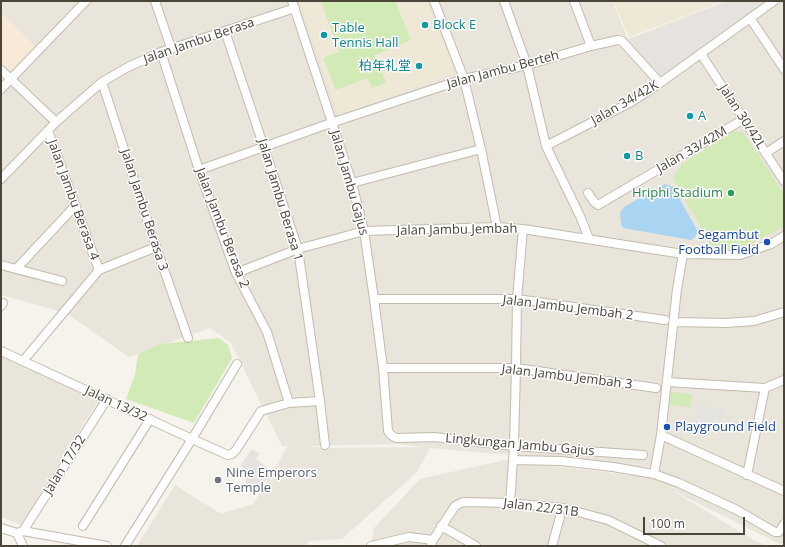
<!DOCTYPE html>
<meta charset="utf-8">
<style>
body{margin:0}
#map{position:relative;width:785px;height:547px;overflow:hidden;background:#f6f3ec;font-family:"Open Sans",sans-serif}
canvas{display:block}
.frame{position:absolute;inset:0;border:2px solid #4b4439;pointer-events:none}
.scale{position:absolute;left:643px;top:517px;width:102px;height:18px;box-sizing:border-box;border:2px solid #4b4439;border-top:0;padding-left:5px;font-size:12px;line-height:14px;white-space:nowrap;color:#4b4439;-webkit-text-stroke:3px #fff;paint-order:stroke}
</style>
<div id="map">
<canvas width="785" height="547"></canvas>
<div class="frame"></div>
<div class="scale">100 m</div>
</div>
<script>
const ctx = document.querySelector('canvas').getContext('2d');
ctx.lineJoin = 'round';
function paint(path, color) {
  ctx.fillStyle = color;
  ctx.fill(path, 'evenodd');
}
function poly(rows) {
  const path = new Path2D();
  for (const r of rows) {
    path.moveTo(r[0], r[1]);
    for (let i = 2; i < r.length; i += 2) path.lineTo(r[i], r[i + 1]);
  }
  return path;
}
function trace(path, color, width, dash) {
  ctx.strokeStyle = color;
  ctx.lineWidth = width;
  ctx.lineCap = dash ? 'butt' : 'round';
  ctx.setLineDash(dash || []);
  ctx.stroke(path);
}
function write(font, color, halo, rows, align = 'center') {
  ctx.font = font + ' "Open Sans","Noto Sans SC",sans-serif';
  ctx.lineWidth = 3;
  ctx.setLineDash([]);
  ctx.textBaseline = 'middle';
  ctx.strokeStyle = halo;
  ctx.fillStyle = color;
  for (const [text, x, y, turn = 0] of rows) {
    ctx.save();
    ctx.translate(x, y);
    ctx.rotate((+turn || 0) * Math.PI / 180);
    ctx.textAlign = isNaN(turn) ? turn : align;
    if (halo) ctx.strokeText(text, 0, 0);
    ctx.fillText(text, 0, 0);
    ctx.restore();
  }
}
const residential = poly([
 [1,1,612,1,628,39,726,1,784,1,784,546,673,491,750,538,767,546,371,546,374,528,420,479,505,460,653,478,653,468,650,467,430,448,417,472,342,539,308,541,308,546,137,546,175,485,221,514,253,504,288,446,282,446,231,343,210,328,129,357,66,313,1,295],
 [396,444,425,447,325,448,305,446],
 [1,356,98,401,21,525,1,517]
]);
const commercial = poly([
 [1,12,37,48,1,85]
]);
const industrial = poly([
 [730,1,765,1,662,78,629,40]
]);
const education = poly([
 [300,1,427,1,455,73,339,115],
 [613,1,724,1,629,37]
]);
const green = poly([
 [321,1,395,1,411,40,375,55,386,83,372,88,367,78,336,90,323,58,339,52],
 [734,131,743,132,784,194,784,226,739,250,713,249,673,178,682,164],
 [219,338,228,345,232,358,194,423,126,399,135,375,138,354,161,344],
 [671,392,692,394,691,407,670,405]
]);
const parking = poly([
 [698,404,724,409,719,432,693,426],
 [252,449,260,454,256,459,272,471,260,489,249,492,241,465]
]);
const water = poly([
 [665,184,673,187,697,230,696,236,691,240,623,228,621,224,620,215,621,211,624,207]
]);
const minor = poly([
 [155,1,171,48],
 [292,1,352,183,364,231,374,299,383,368,388,431,391,435,396,438,434,437,514,446,643,455],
 [434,1,464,79,481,149,497,227],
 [504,1,527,65,546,146,580,216,589,239],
 [574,1,591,46],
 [750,18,784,69],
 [225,31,298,249,320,401,325,445],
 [161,52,199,170,236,273,267,332,289,403],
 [701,54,784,181],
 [1,70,56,122],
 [102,82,156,247,188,338],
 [1,89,86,1],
 [48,131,99,270],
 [546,146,633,101,660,83,774,1],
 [766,153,784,141],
 [199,170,331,123,464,79,527,65,591,46,618,40,622,41,660,83],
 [1,179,56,122,102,82,128,67,161,52,295,8],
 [352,183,481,149],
 [588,193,595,203,598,205,744,119],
 [1,265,62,281],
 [17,268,75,206],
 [236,273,298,249,364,231,497,227,523,229,683,254,740,255,771,244,784,236],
 [374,299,517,299,665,320],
 [1,306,3,303],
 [674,322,726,323,754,321,784,312],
 [1,351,192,439,228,455,232,454,236,450,261,411,289,403,320,401],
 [23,361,99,270,156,247],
 [383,368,516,368,656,388],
 [667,382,765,388,784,380],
 [661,435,784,491],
 [513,460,561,461,613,467,654,474,679,483,737,510,775,532,779,532,784,524],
 [654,474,661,435,677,289,683,254],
 [747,475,765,388],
 [510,503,514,446,516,368,517,299,523,229],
 [83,526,150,419],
 [441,526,476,546],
 [1,528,17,533,23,531,107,546],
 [23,531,107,399],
 [17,533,23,546],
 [125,546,192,439,237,364],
 [371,546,409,537,433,540],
 [431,546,433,540,455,506,463,502,510,503,563,508,608,520,661,546],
 [552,546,560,517]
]);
const markers = [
 [425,25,4,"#0f9aa8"],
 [324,35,4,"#0f9aa8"],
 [419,66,4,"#0f9aa8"],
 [690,116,4,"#0f9aa8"],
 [627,156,4,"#0f9aa8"],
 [731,193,4,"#2e9e5b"],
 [767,242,4,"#1a4fb4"],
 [667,427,4,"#1a4fb4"],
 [218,480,4,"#6b7280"]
];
const cultureNames = [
 ["Block E",433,25],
 ["Table",332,28],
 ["Tennis Hall",332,43],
 ["柏年礼堂",411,66,"right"],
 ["A",698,116],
 ["B",635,156]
];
const streetNames = [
 ["Jalan Jambu Berasa",199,41,-19],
 ["Jalan Jambu Berteh",503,70,-15],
 ["Jalan 34/42K",625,103,-30],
 ["Jalan 30/42L",742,117,57],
 ["Jalan 33/42M",692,150,-30],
 ["Jalan Jambu Gajus",349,183,74],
 ["Jalan Jambu Berasa 4",73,200,70],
 ["Jalan Jambu Berasa 1",280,200,73],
 ["Jalan Jambu Berasa 3",144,210,72],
 ["Jalan Jambu Berasa 2",222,228,69],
 ["Jalan Jambu Jembah",457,230,-1],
 ["Jalan Jambu Jembah 2",568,308,7],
 ["Jalan Jambu Jembah 3",567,377,7],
 ["Jalan 13/32",116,404,25],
 ["Lingkungan Jambu Gajus",520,445,5],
 ["Jalan 17/32",65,465,-58],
 ["Jalan 22/31B",541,508,7]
];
const leisureNames = [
 ["Hriphi Stadium",723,193]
];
const transitNames = [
 ["Segambut",759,235],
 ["Football Field",759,250],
 ["Playground Field",675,427,"left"]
];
const worshipNames = [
 ["Nine Emperors",226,473],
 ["Temple",226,488]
];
paint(residential, '#eae5da');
paint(commercial, '#f7ead8');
paint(industrial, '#e6e2dd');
paint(education, '#efe8d6');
paint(green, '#d2eab5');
paint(parking, '#e5e3e0');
paint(water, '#a9d4f2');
trace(minor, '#c2bbae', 10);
trace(minor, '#fff', 8);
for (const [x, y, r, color] of markers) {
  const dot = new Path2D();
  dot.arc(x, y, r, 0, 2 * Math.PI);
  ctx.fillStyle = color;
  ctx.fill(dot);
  trace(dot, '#fff', 1.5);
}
write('13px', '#0d838f', '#fff', cultureNames, 'left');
write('13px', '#4b4439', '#fff', streetNames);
write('13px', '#27864d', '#fff', leisureNames, 'right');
write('13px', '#164399', '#fff', transitNames, 'right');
write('13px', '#5b616d', '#fff', worshipNames, 'left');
</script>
